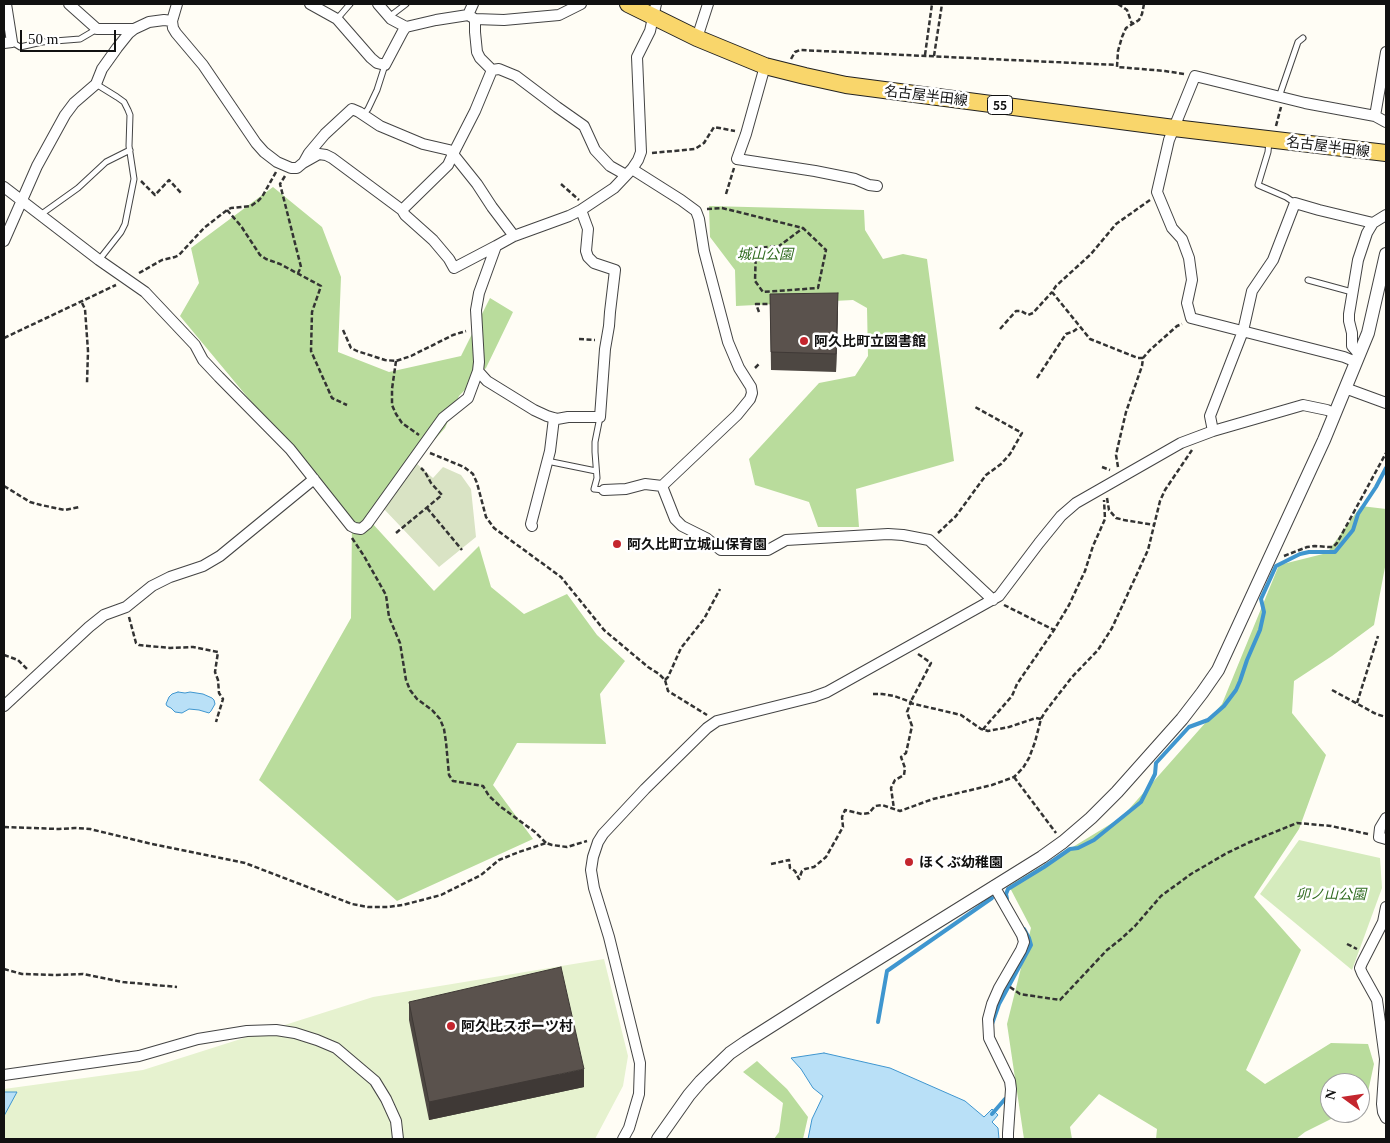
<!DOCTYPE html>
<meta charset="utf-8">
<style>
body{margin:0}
#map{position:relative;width:1390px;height:1143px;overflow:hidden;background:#fffdf5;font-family:Georgia,serif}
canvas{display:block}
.frame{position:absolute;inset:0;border:5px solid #111;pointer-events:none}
.north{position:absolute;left:1320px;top:1073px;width:50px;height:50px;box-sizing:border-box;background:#fff;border:1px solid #a0a0a0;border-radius:50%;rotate:284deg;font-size:14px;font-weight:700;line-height:20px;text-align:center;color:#111}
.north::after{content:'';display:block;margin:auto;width:18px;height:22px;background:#c4262e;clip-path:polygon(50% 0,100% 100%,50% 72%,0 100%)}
.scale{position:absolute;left:20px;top:30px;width:96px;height:22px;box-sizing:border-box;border:2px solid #111;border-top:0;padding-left:6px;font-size:15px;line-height:18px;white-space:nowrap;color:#111;-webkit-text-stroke:4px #fff;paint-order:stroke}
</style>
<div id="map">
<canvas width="1390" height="1143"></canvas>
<div class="frame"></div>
<div class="north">N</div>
<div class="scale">50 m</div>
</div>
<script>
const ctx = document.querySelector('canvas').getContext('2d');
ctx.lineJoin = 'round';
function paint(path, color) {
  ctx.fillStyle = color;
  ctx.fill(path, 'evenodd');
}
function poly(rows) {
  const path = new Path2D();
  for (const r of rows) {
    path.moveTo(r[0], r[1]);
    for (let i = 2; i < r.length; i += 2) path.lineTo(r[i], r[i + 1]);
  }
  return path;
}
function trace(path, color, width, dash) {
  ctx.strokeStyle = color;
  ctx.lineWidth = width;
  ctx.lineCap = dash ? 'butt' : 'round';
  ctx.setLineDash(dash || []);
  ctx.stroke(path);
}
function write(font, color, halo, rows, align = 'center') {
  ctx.font = font + ' Georgia,"Noto Sans JP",serif';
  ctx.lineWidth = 5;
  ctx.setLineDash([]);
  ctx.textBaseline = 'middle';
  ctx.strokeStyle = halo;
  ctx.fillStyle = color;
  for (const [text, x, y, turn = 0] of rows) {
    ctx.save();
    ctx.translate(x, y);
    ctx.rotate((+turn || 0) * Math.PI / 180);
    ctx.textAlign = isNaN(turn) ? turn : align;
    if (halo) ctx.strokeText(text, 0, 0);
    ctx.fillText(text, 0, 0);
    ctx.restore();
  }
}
const green = poly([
 [1299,840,1380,858,1382,888,1352,970,1260,894]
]);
const forest = poly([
 [273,187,322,227,341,277,338,352,389,372,461,356,490,298,513,312,486,368,459,396,445,428,428,447,372,523,434,591,479,546,491,587,524,614,567,594,597,635,625,661,600,694,606,744,517,743,493,785,533,839,397,901,259,780,351,618,352,523,180,316,199,283,191,248],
 [709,206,864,210,865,230,883,259,903,254,927,259,954,461,856,489,859,527,818,527,809,502,755,485,749,459,819,383,855,376,868,356,867,308,853,300,736,306,735,270,710,237],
 [1361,506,1386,509,1386,562,1374,625,1332,656,1294,681,1292,713,1326,755,1299,829,1254,897,1301,950,1246,1070,1265,1084,1331,1043,1368,1044,1374,1064,1366,1101,1360,1104,1360,1083,1330,1083,1330,1113,1343,1113,1305,1132,1296,1139,1156,1139,1157,1129,1099,1094,1070,1127,1072,1139,1024,1139,1007,1024,1031,928,1009,886,1122,817,1222,704,1279,565,1327,553],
 [757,1061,787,1089,808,1117,803,1139,774,1139,779,1132,783,1103,743,1072]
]);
const cemetery = poly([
 [416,463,433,478,443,467,461,475,471,489,476,537,439,567,383,508]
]);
const pitch = poly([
 [604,959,628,1056,623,1086,595,1139,4,1139,4,1089,143,1070,373,997]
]);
const water = poly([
 [178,692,185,693,190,692,203,694,212,698,214,700,215,704,211,711,209,713,199,710,189,709,182,713,175,712,171,708,167,706,166,704,169,697,172,694,178,692],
 [824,1053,890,1068,965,1101,984,1117,992,1109,998,1115,992,1122,998,1128,999,1139,808,1139,812,1119,823,1096,813,1088,801,1069,791,1058,824,1053],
 [4,1092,17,1092,4,1116,4,1092]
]);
const stream = poly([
 [1007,899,1006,894,1008,889,1044,867,1070,849,1078,848,1094,840,1141,802,1155,774,1156,763,1189,727,1208,720,1224,706,1236,690,1240,681,1247,660,1260,630,1264,612,1261,599,1276,566,1300,554,1309,552,1335,552,1353,530,1358,514,1376,487,1386,468],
 [878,1022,887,971,992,898],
 [992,1024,999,1004,1031,945,1029,938,1024,929],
 [992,1114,1005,1099]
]);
const path = poly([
 [1118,4,1127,10,1132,24],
 [1144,4,1142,14,1139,20,1126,28,1122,37,1118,51,1117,67,1165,71,1184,74],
 [925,55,932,4],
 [934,56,942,4],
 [791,59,795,52,800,50,1117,65],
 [1276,126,1281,107],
 [652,153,695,149,704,143,714,127,735,131],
 [276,172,262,197,258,201,251,206,231,208,227,210,241,226,260,255,266,259,280,264,321,286,312,312,311,351,332,398,347,405],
 [285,176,280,184,301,267,298,273],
 [141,181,155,195,169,180,182,194],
 [561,184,579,200],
 [726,194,734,168],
 [707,209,722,208,803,228,826,250,818,288,763,292,755,281,756,248,779,246,803,228],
 [139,273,162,260,175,257,179,255,204,228,227,210],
 [82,303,85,309,88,351,87,383],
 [759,312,756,304,772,304],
 [1000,329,1016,311,1021,311,1028,315,1033,313,1052,292],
 [343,330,351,348,357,351,385,360,396,361,411,356,453,335,466,331],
 [4,338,116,285],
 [579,339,595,340],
 [1143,358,1138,358,1090,339,1052,292,1056,286,1091,254,1116,224,1150,200],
 [396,361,392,389,392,405,396,414,402,423,419,435],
 [755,368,759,364],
 [1037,378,1066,334,1074,331,1079,327],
 [430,453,464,467,473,474,477,483,486,517,494,528,561,577,604,630,648,667,659,674,665,680,668,691,707,715],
 [1102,467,1110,470],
 [1118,467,1116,455,1118,446,1126,412,1142,366,1143,358,1150,350,1177,326,1182,324],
 [4,486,30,502,41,505,65,510,79,507],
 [1107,498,1109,510,1116,518,1124,520,1154,525],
 [427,508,462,550],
 [396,533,442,495,431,483,425,472,421,468],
 [938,533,956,516,986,475,1001,464,1010,454,1022,433,975,407],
 [352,538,364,556,386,595,389,617,400,643,406,680,410,690,417,699,432,710,440,719,444,729,446,742,449,775,453,781,483,786,489,796,501,807,535,832,546,843],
 [1284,556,1307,547,1315,546,1328,547,1333,547,1337,543,1386,453],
 [1004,605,1054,630],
 [129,617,136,643,139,645,170,648,193,647,218,652,215,672,218,680,219,693,223,699,216,722],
 [918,654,931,663,910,703,961,715,981,729,988,731,1009,727,1036,718,1041,719],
 [4,655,18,660,27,669],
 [665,680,668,677,681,648,704,619,720,589],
 [1332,690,1376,714,1386,717],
 [873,694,882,694,894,696,911,702,907,712,912,726,906,753,901,757,905,768,904,775,895,780,891,788,894,809],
 [1357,703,1378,636],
 [984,730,984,728,1012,696,1017,684,1054,630,1069,605,1085,571,1093,546,1105,519,1104,500],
 [1014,777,1056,833],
 [4,827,59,829,75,828,90,829,152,844,245,863,352,904,368,907,388,907,403,905,441,895,481,875,499,860,519,852,546,843,552,845,567,847,587,841],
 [771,864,789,860,790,868,795,871,799,879,802,871,805,869,814,867,826,857,843,827,842,817,845,810,862,814,869,813,875,806,882,805,900,811,933,799,992,785,1014,777,1023,768,1029,758,1035,742,1041,719,1045,712,1072,677,1098,650,1112,628,1148,550,1160,501,1165,490,1192,450],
 [1347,944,1357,949],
 [4,969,22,974,57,975,83,974,123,982,177,987],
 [1010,987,1020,994,1060,1000,1107,950,1121,939,1135,926,1161,896,1191,874,1227,853,1250,842,1297,823,1331,826,1368,834]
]);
const service = poly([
 [389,17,406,4],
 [337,19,350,4],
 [12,42,20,47,42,42,80,39,97,29],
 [96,84,117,97,124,102,128,110,130,115,129,146,134,179,125,224,121,232,99,260],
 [1279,97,1298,42,1303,38],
 [363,115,368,109,377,90,385,65],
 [1269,141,1268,152,1258,185,1286,197,1295,203],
 [41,216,43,213,78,188,106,162,130,150],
 [1308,280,1352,292],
 [600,417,595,442,595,452,597,478,594,489,604,490],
 [547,461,596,471]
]);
const minor = poly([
 [69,4,97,29,134,29],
 [177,4,172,21,173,28,176,33,203,65,256,143,264,152,277,162,291,168,297,168,303,163,319,154,326,155,332,158,402,210,448,165,453,154,477,184,492,207,514,236],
 [310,4,337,19,371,58,377,63,385,65,403,31,406,27],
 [378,4,391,19,406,27,436,20,468,15,473,4],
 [468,15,475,19,504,20,559,15,581,4],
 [697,38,708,4],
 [4,43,12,42,6,4],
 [765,66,746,134,737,159,815,171,855,179,869,185,877,186],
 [492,70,499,69,516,76,557,107,584,126,595,150,610,166,626,175],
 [1375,116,1386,52],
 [304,162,309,153,325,134,352,109,359,112,380,126,423,144,449,150,453,154,475,111,492,70,480,58,477,52,475,32,475,19],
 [632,169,681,200,696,211,699,219,704,251,728,342,739,368,751,387,752,393,750,399,737,415,662,486,675,519,682,526,706,538,721,550,768,550,786,540,888,534,903,535,929,540,993,600],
 [4,187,99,260,145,292,195,345,203,360,219,377,290,449,351,526,355,528,361,529,367,524,443,418,468,398,478,371,479,362,476,310,479,293,496,246,514,236,569,216,581,210,614,188,632,169,638,160,641,152,637,57,650,31,656,4],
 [402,210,405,215,433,240,449,259,454,268,496,246],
 [4,241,37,166,65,115,74,103,96,84,102,69,117,48,129,33,134,29,149,22,164,20,172,21],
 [1359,354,1352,346,1352,333,1349,321,1349,314,1358,260,1367,233,1373,223],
 [1356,362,1344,357,1191,318,1187,303,1192,280,1189,258,1182,239,1172,228,1157,192,1169,140,1195,76,1305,103,1375,116,1386,122],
 [478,371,487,381,534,410,547,416,557,419,568,417,600,417,605,349,609,326,610,312,615,270,594,263,588,257,586,251,588,229,581,210],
 [1345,388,1386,403],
 [1213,431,1210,416,1243,331,1252,291,1273,260,1295,203,1319,210,1373,223,1386,215],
 [604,490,626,489,645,484,662,486],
 [532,526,531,524,550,451,554,418],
 [4,706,89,627,104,615,126,607,152,586,170,577,203,566,220,556,314,479],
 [1386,818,1380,828,1379,837,1386,839],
 [994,886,1022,935,1024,942,1021,950,999,988,992,1004,988,1019,989,1038,1010,1081,1011,1089,1008,1133,1008,1139],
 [1386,907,1383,922,1362,963,1360,968,1362,973,1377,1000,1385,1059,1382,1104,1383,1112,1386,1118],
 [4,1075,139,1056,198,1039,247,1031,276,1030,295,1033,317,1040,336,1048,375,1081,386,1099,396,1121,398,1139],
 [623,1139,629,1128,639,1094,640,1063,609,937,594,888,591,870,593,857,598,842,603,834,645,789,707,728,717,721,813,697,827,692,999,596,1039,543,1061,516,1076,503,1181,443,1213,431,1303,405,1327,410,1334,413]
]);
const tertiary = poly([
 [658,1139,689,1095,701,1081,730,1053,746,1042,828,990,1042,857,1063,842,1091,818,1117,792,1182,719,1202,693,1218,670,1324,440,1368,333,1386,254]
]);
const primary = poly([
 [628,4,697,38,765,66,805,76,846,85,1174,128,1386,153]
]);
const wall = poly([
 [770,294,838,311,836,372,771,370],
 [409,1002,584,1087,429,1120,409,1020]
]);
const shadedWall = poly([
 [838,293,838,311,836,372,836,354],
 [584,1069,584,1087,429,1120,429,1102]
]);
const building = poly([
 [838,293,836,354,771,352,770,294,838,293],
 [561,967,584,1069,429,1102,409,1002,561,967]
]);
const markers = [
 [804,341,5,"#c4262e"],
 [617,544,5,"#c4262e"],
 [909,862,5,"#c4262e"],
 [451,1026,5,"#c4262e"]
];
const shields = [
 [1000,105,25]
];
const shieldNames = [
 ["55",1000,105]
];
const streetNames = [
 ["名古屋半田線",926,95,7],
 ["名古屋半田線",1328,146,7]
];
const parkNames = [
 ["城山公園",765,254],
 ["卯ノ山公園",1331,894]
];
const poiNames = [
 ["阿久比町立図書館",814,341],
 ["阿久比町立城山保育園",627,544],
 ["ほくぶ幼稚園",919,862],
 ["阿久比スポーツ村",461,1026]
];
paint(green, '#d5ebbd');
paint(forest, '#b9dc9c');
paint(cemetery, '#d9e3c4');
paint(pitch, '#e6f2cf');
paint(water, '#b9e0f7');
trace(water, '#3f96cf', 1);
trace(stream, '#3f96cf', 4);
trace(service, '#444', 7);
trace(minor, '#444', 12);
trace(tertiary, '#444', 14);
trace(primary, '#222', 18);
trace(path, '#333', 2.5, [5, 2.5]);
trace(service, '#fff', 5);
trace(minor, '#fff', 10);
trace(tertiary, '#fff', 12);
trace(primary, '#f9d66b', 16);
paint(wall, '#4d4742');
paint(shadedWall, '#3f3936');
paint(building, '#5a524d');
trace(building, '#3f3936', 1);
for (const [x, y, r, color] of markers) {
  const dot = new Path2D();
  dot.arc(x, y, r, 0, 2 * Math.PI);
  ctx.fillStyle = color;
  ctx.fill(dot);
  trace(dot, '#fff', 2);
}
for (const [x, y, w] of shields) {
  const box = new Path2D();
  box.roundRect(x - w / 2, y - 9.5, w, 19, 4);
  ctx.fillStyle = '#fff';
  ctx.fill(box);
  trace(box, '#111', 1);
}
write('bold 12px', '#111', null, shieldNames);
write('14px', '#111', '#fff', streetNames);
write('italic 14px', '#2f6b1f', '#fff', parkNames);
write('bold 14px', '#111', '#fff', poiNames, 'left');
</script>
